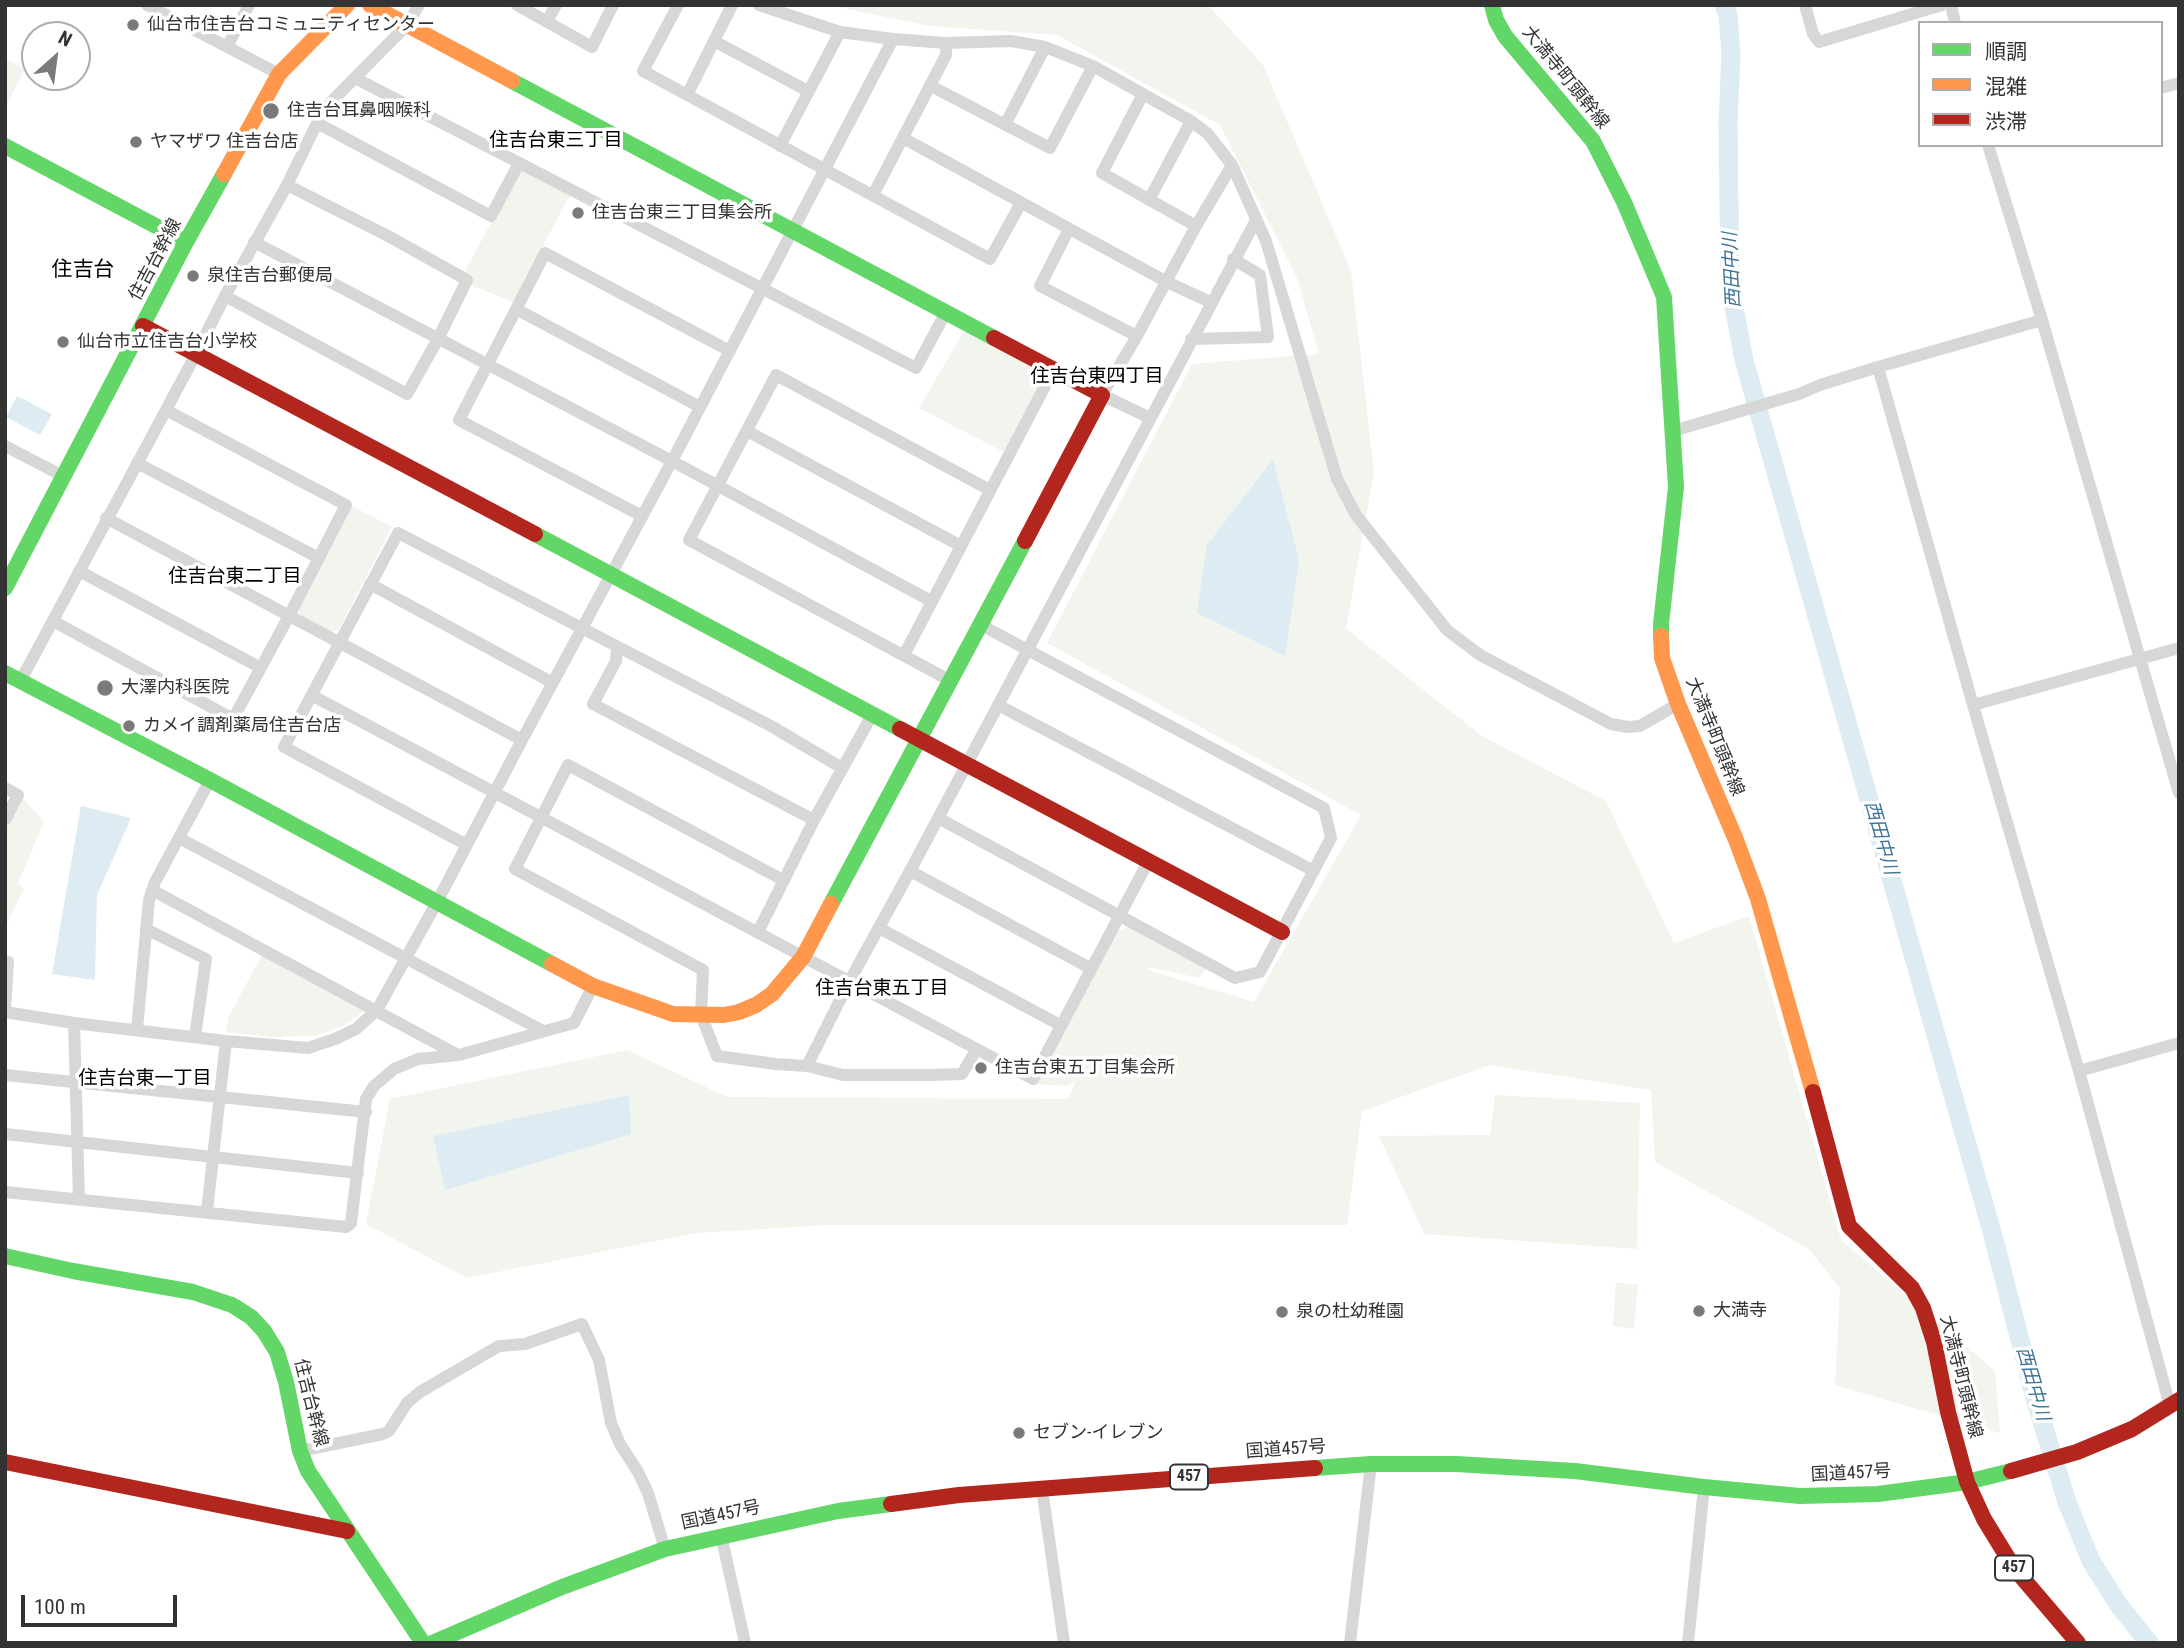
<!DOCTYPE html>
<meta charset="utf-8">
<style>
body{margin:0}
#map{position:relative;width:2184px;height:1648px;overflow:hidden;background:#fff;font-family:"Roboto Condensed","Noto Sans JP",sans-serif}
canvas{display:block}
.frame{position:absolute;inset:0;border:7px solid #333;pointer-events:none}
.legend{position:absolute;left:1918px;top:21px;width:245px;height:126px;box-sizing:border-box;background:#fff;border:2px solid #adadad;margin:0;padding:9px 12px;list-style:none;font-size:21px;color:#333}
.legend li{display:flex;align-items:center;gap:14px;height:35px}
.legend b{width:35px;border:2px solid #adadad}
.north{position:absolute;left:21px;top:21px;width:70px;height:70px;box-sizing:border-box;background:#fff;border:2px solid #adadad;border-radius:50%;rotate:28deg;font-size:19px;font-weight:700;line-height:28px;text-align:center;color:#333}
.north::after{content:'';display:block;margin:auto;width:24px;height:32px;background:#7a7a7a;clip-path:polygon(50% 0,100% 100%,50% 72%,0 100%)}
.scale{position:absolute;left:21px;top:1595px;width:156px;height:32px;box-sizing:border-box;border:4px solid #333;border-top:0;padding-left:9px;font-size:21px;line-height:24px;white-space:nowrap;color:#333;-webkit-text-stroke:5px #fff;paint-order:stroke}
</style>
<div id="map">
<canvas width="2184" height="1648"></canvas>
<div class="frame"></div>
<ul class="legend">
<li><b style="height:9px;background:#63d668"></b>順調</li>
<li><b style="height:9px;background:#ff974d"></b>混雑</li>
<li><b style="height:9px;background:#b3261e"></b>渋滞</li>
</ul>
<div class="north">N</div>
<div class="scale">100 m</div>
</div>
<script>
const ctx = document.querySelector('canvas').getContext('2d');
ctx.lineJoin = 'round';
function paint(path, color) {
  ctx.fillStyle = color;
  ctx.fill(path, 'evenodd');
}
function poly(rows) {
  const path = new Path2D();
  for (const r of rows) {
    path.moveTo(r[0], r[1]);
    for (let i = 2; i < r.length; i += 2) path.lineTo(r[i], r[i + 1]);
  }
  return path;
}
function trace(path, color, width, dash) {
  ctx.strokeStyle = color;
  ctx.lineWidth = width;
  ctx.lineCap = dash ? 'butt' : 'round';
  ctx.setLineDash(dash || []);
  ctx.stroke(path);
}
function write(font, color, halo, rows, align = 'center') {
  ctx.font = font + ' "Roboto Condensed","Noto Sans JP",sans-serif';
  ctx.lineWidth = 7;
  ctx.setLineDash([]);
  ctx.textBaseline = 'middle';
  ctx.strokeStyle = halo;
  ctx.fillStyle = color;
  for (const [text, x, y, turn = 0] of rows) {
    ctx.save();
    ctx.translate(x, y);
    ctx.rotate((+turn || 0) * Math.PI / 180);
    ctx.textAlign = isNaN(turn) ? turn : align;
    if (halo) ctx.strokeText(text, 0, 0);
    ctx.fillText(text, 0, 0);
    ctx.restore();
  }
}
const green = poly([
 [828,5,1208,5,1263,65,1351,271,1374,472,1346,629,1482,736,1606,801,1674,943,1749,916,1841,1240,1995,1371,2000,1433,1835,1385,1840,1288,1809,1249,1655,1162,1651,1090,1490,1065,1362,1111,1347,1225,826,1225,696,1233,467,1278,366,1224,390,1099,627,1050,727,1097,1068,1099,1076,1080,1068,1086,1032,1084,1116,931,1129,927,1206,969,1199,978,1149,967,1148,970,1254,1002,1361,815,1047,643,1192,364,1319,354,1297,278,1220,125,1057,35,930,26],
 [5,58,25,69,5,108],
 [525,171,570,195,513,302,471,285,463,275,518,172],
 [964,331,1039,371,1041,382,1004,452,919,408],
 [352,506,392,527,339,629,332,632,302,617,298,609],
 [23,798,44,822,18,883,24,889,5,928,5,831],
 [262,955,365,1010,343,1026,315,1036,272,1037,226,1032,229,1016],
 [1495,1095,1640,1103,1637,1249,1424,1234,1379,1136,1490,1135],
 [1616,1283,1638,1284,1634,1329,1613,1326]
]);
const water = poly([
 [17,396,52,414,40,435,6,417],
 [1273,459,1299,560,1285,656,1197,613,1207,545],
 [81,806,131,818,97,895,95,980,52,974],
 [629,1095,631,1134,445,1190,433,1136]
]);
const river = poly([
 [1724,5,1728,15,1731,54,1728,123,1730,285,1744,360,1992,1232,2036,1402,2067,1502,2091,1561,2118,1604,2149,1643]
]);
const street = poly([
 [147,5,279,74],
 [517,5,592,47,613,5],
 [678,5,643,71,990,259,1021,203],
 [759,5,840,32,893,39,946,43,1011,41,1045,47,1093,66,1191,121,1208,134,1232,165,1266,241,1337,479,1356,515,1447,630,1480,655,1611,724,1628,727,1640,726,1678,704],
 [1805,5,1813,34,1819,42,1942,5],
 [1951,5,1955,23],
 [547,21,556,5],
 [714,41,808,91],
 [227,47,249,5],
 [355,78,916,368,946,312],
 [931,86,1050,148,1093,66],
 [2161,88,2179,83],
 [1143,94,1102,173,1196,226],
 [687,95,732,5],
 [317,123,491,216,519,163],
 [1005,125,1045,47],
 [903,138,1167,282,1210,302],
 [1988,145,2042,320,2179,793],
 [780,146,840,32],
 [873,195,946,55,946,43],
 [1149,200,1191,121],
 [1069,229,1040,286,1137,336],
 [254,242,672,461,931,601],
 [225,296,407,394,438,339,467,280,390,237,287,185],
 [516,309,700,407],
 [1191,339,1268,337,1260,275,1233,259],
 [1878,367,1973,705,2079,1071,2170,1406],
 [1150,418,1102,395,1137,336,1196,226,1232,165],
 [747,431,961,546],
 [1673,431,1799,394,1820,385,1878,367,2042,320],
 [5,446,63,476],
 [137,463,319,558],
 [642,516,459,420,545,253,730,351],
 [106,518,522,740],
 [79,571,261,668],
 [370,584,553,683],
 [53,621,233,719,289,616,346,505,166,410],
 [617,647,616,661,593,704,814,820],
 [904,655,1054,369],
 [21,680,196,354,225,296,287,185,317,123,331,102,407,25,419,5],
 [951,681,689,540,776,375,990,490],
 [313,696,1033,1079,1149,860],
 [998,705,1314,871],
 [1973,705,2179,648],
 [5,788,18,795,5,820],
 [938,818,1235,978,1260,972,1331,838,1324,808,981,625],
 [179,838,543,1031],
 [467,845,284,747,398,533,771,726,842,768],
 [910,871,1090,968],
 [783,880,568,765,515,869,703,970,701,1015,717,1056,776,1064,807,1066,843,1075,931,1075,962,1074,976,1050],
 [152,890,458,1055],
 [879,928,1060,1025],
 [146,929,206,959,195,1037],
 [758,932,814,820,873,713],
 [5,961,8,962,5,1009],
 [5,1012,74,1023,226,1041,308,1048,335,1039,356,1029,377,1010,437,902,522,740,672,461,893,39],
 [74,1023,79,1199],
 [137,1029,149,900,155,882,210,780],
 [807,1066,849,982,910,871,1256,220],
 [2079,1071,2179,1043],
 [5,1075,366,1112],
 [5,1134,358,1173],
 [5,1192,346,1227,351,1223,366,1099,374,1086,394,1069,418,1059,459,1055,574,1023,593,986],
 [207,1211,226,1041],
 [300,1451,383,1434,389,1431,407,1403,420,1392,499,1346,525,1344,582,1324,599,1360,611,1423,620,1444,638,1472,648,1493,665,1549],
 [1042,1489,1064,1643],
 [721,1535,745,1643],
 [1350,1643,1371,1464],
 [1688,1643,1704,1487]
]);
const fast = poly([
 [1492,5,1496,20,1505,36,1593,141,1624,202,1664,297,1676,487,1661,624,1661,636],
 [512,81,994,338],
 [5,146,186,242],
 [535,534,900,729],
 [5,588,186,242,224,174],
 [5,673,210,780,552,964],
 [831,904,1025,541],
 [5,1256,73,1271,193,1292,232,1305,251,1317,264,1331,277,1352,286,1382,300,1451,308,1471,423,1643],
 [1315,1468,1371,1464,1456,1464,1575,1471,1704,1487,1800,1496,1878,1494,1967,1482,2011,1471],
 [432,1643,562,1587,665,1549,838,1511,891,1504]
]);
const slow = poly([
 [370,5,512,81],
 [224,174,279,74,347,5],
 [1661,636,1662,658,1678,704,1736,840,1758,899,1813,1092],
 [552,964,593,986,673,1014,724,1015,739,1012,756,1005,772,994,803,957,831,904]
]);
const jam = poly([
 [143,326,535,534],
 [994,338,1102,395,1025,541],
 [900,729,1282,932],
 [1813,1092,1849,1226,1912,1288,1923,1308,1934,1342,1948,1412,1967,1482],
 [5,1462,347,1531],
 [2011,1471,2077,1452,2132,1429,2179,1400],
 [1967,1482,1984,1519,2014,1568,2078,1643],
 [891,1504,959,1495,1315,1468]
]);
const markers = [
 [133,25,7,"#7a7a7a"],
 [271,111,9,"#7a7a7a"],
 [136,142,7,"#7a7a7a"],
 [578,213,7,"#7a7a7a"],
 [193,276,7,"#7a7a7a"],
 [63,342,7,"#7a7a7a"],
 [105,688,9,"#7a7a7a"],
 [129,726,7,"#7a7a7a"],
 [981,1068,7,"#7a7a7a"],
 [1699,1311,7,"#7a7a7a"],
 [1282,1312,7,"#7a7a7a"],
 [1019,1433,7,"#7a7a7a"]
];
const shields = [
 [1189,1477,38],
 [2014,1568,38]
];
const shieldNames = [
 ["457",1189,1477],
 ["457",2014,1568]
];
const poiNames = [
 ["仙台市住吉台コミュニティセンター",147,25],
 ["住吉台耳鼻咽喉科",287,111],
 ["ヤマザワ 住吉台店",150,142],
 ["住吉台東三丁目集会所",592,213],
 ["泉住吉台郵便局",207,276],
 ["仙台市立住吉台小学校",77,342],
 ["大澤内科医院",121,688],
 ["カメイ調剤薬局住吉台店",143,726],
 ["住吉台東五丁目集会所",995,1068],
 ["大満寺",1713,1311],
 ["泉の杜幼稚園",1296,1312],
 ["セブン-イレブン",1033,1433]
];
const streetNames = [
 ["大満寺町頭幹線",1565,78,51],
 ["住吉台幹線",156,260,-62],
 ["大満寺町頭幹線",1714,737,68],
 ["大満寺町頭幹線",1960,1377,76],
 ["住吉台幹線",310,1403,76],
 ["国道457号",1286,1450,-4],
 ["国道457号",1851,1474,-3],
 ["国道457号",721,1516,-12]
];
const neighbourhoodNames = [
 ["住吉台東三丁目",556,141],
 ["住吉台東四丁目",1097,377],
 ["住吉台東二丁目",235,577],
 ["住吉台東五丁目",882,989],
 ["住吉台東一丁目",145,1079]
];
const waterNames = [
 ["西田中川",1733,270,-93],
 ["西田中川",1880,838,74],
 ["西田中川",2032,1384,74]
];
const quarterNames = [
 ["住吉台",83,271]
];
paint(green, '#f1f5ed');
paint(water, '#ddebf3');
trace(river, '#ddebf3', 19);
trace(street, '#d7d7d7', 12);
trace(fast, '#63d668', 16);
trace(slow, '#ff974d', 16);
trace(jam, '#b3261e', 16);
for (const [x, y, r, color] of markers) {
  const dot = new Path2D();
  dot.arc(x, y, r, 0, 2 * Math.PI);
  ctx.fillStyle = color;
  ctx.fill(dot);
  trace(dot, '#fff', 2.5);
}
for (const [x, y, w] of shields) {
  const box = new Path2D();
  box.roundRect(x - w / 2, y - 12.5, w, 25, 5);
  ctx.fillStyle = '#fff';
  ctx.fill(box);
  trace(box, '#333', 2);
}
write('bold 16px', '#333', null, shieldNames);
write('18px', '#333', '#fff', poiNames, 'left');
write('18px', '#333', '#fff', streetNames);
write('19px', '#000', '#fff', neighbourhoodNames);
write('italic 19px', '#3f7597', '#fff', waterNames);
write('21px', '#000', '#fff', quarterNames);
</script>
